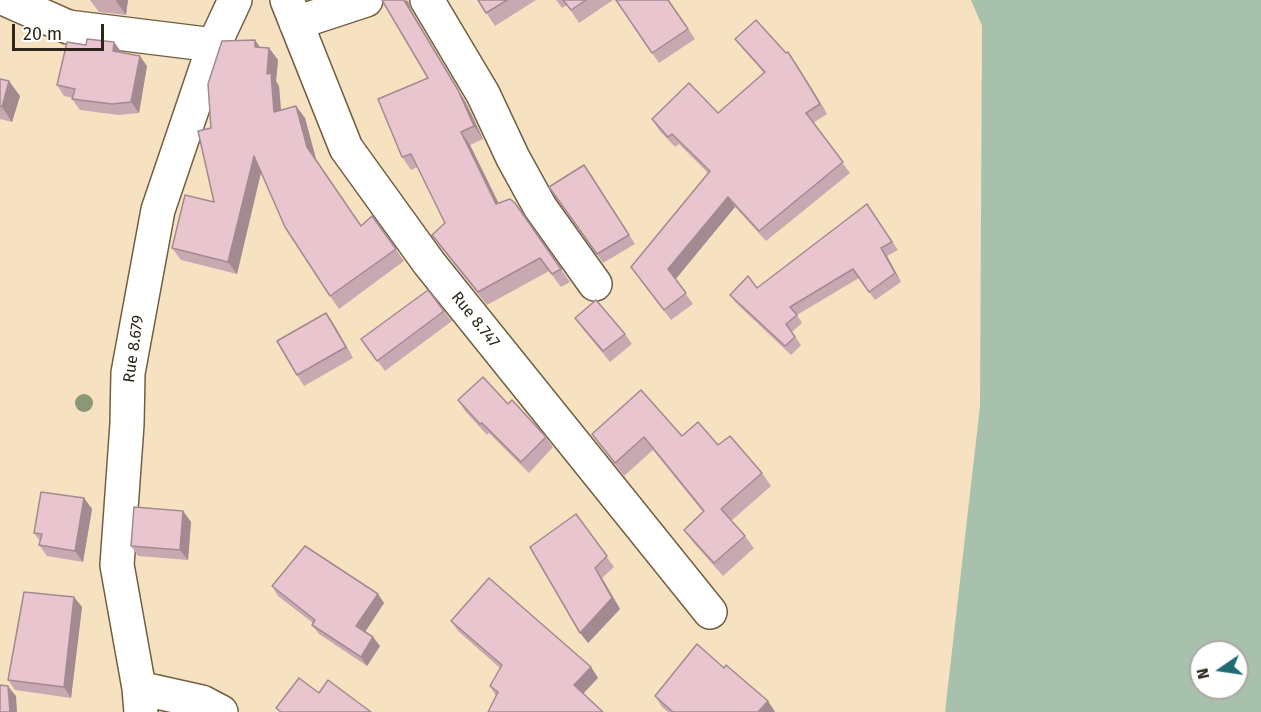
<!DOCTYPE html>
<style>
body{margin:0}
#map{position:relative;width:1261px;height:712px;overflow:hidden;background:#f6e2c1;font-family:"Fira Sans",sans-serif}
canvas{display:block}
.north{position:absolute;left:1189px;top:640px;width:60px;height:60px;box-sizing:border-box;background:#fff;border:2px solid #aba8a3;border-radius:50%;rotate:257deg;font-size:16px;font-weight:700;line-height:24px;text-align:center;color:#2e261a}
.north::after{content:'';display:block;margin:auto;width:21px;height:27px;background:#206b73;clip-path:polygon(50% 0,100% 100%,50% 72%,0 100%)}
.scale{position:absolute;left:12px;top:24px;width:92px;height:27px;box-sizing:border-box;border:3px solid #2e261a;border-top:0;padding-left:8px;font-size:18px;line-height:21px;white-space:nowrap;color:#2e261a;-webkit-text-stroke:4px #fff;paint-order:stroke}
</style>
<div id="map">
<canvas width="1261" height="712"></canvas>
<div class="north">N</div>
<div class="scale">20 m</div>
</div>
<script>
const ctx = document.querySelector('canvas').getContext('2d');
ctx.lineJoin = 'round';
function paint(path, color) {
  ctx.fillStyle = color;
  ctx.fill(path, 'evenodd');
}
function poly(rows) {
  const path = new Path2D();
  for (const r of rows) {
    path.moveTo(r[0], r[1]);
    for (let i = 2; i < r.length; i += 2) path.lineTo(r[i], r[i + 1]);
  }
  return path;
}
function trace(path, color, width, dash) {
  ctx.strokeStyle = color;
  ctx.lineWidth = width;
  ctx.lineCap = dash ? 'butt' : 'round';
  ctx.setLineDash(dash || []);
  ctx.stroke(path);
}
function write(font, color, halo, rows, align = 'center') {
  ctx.font = font + ' "Fira Sans",sans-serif';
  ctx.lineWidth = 4.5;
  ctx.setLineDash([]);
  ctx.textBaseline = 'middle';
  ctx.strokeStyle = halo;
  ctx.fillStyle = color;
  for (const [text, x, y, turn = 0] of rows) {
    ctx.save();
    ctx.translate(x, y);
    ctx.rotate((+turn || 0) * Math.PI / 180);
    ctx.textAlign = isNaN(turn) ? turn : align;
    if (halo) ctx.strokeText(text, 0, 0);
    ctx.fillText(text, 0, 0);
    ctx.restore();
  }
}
const green = poly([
 [971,0,1261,0,1261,712,945,712,980,406,982,26],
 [1201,652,1237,652,1237,688,1201,688]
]);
const minor = poly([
 [7,0,68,27,214,45],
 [287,0,346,148,429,263,710,612],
 [427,0,483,94,513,158,540,207,595,284],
 [296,23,366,0],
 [139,688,202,702,221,712],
 [141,712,139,688,117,565,127,424,128,373,158,210,214,45,235,0]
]);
const trees = [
 [84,403]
];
const wall = poly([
 [90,0,128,0,126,15,99,12],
 [478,0,536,0,495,26],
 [556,0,613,0,579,23,567,5,562,8],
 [616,0,669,0,695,39,659,63],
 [408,1,411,10,466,103,483,139,470,145,498,203,515,203,570,282,561,287,549,271,487,305,441,248,432,235,445,223,418,167,411,170,402,157,428,78],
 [735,39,786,53,795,62,827,114,813,123,850,173,766,241,735,207,675,279,693,304,671,320,631,267,708,173,679,144,675,147,659,130,652,119,718,113,764,73,743,49],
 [114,42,121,52,147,66,139,113,119,115,80,110,72,99,73,98,64,96,57,85,86,45],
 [260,47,269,48,278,60,276,81,279,86,281,110,296,106,305,118,316,159,361,226,372,216,404,261,339,309,330,296,261,173,237,274,181,260,172,248,214,202,211,128],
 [0,79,9,81,20,96,12,122,0,119],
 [591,174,635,244,603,263,549,187],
 [867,204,898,250,887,256,901,282,875,300,859,278,797,315,802,323,792,332,801,345,791,355,736,303,730,295,757,288],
 [444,311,452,321,385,371,361,339],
 [326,313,333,323,353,358,304,386,297,375],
 [575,318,625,334,632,344,610,362,582,328],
 [458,400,508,404,546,437,553,447,529,473,489,433,487,435,465,411],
 [592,434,682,436,718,445,762,473,771,486,731,521,745,536,754,548,723,576,693,542,684,530,703,512,653,450,624,476],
 [84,498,92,509,83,562,47,556,39,545,40,541,34,533],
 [183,511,191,522,188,560,138,556,131,546],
 [576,514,614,567,602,578,620,609,588,643],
 [272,586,378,594,384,603,365,632,373,637,380,646,367,666,319,634,312,625,313,623,278,596],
 [74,597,82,607,71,698,15,690,8,680],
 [451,621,591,667,598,678,496,696,490,686,500,668,458,631],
 [724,668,768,701,775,712,668,712,662,707,655,696]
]);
const shadedWall = poly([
 [116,0,128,0,126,15,116,1],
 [404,0,408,1,411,10,466,103,483,139,474,126],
 [255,40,264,53,255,47],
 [114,42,122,53,113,51],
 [269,48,278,60,276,81,279,86,282,124,274,112,267,74],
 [788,52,812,89,827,114,820,104],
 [140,56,147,66,139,113,131,102],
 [9,81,20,96,12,122,2,107],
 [296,106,305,118,316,159,307,147],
 [461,132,470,145,505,216,496,204],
 [254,156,262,168,237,274,228,262],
 [728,197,735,207,675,280,668,269],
 [881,248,887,256,901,282,895,273],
 [326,313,333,323,353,358,346,347],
 [84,498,92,509,83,562,75,551],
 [183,511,191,522,188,560,180,550],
 [595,568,602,578,620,609,588,643,580,633],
 [378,594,384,603,363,635,356,626],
 [74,597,82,607,71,698,64,687],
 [373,637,380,646,367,666,361,657],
 [591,667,598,678,582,695,574,685],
 [8,686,16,696,17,712,10,712],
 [768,701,775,712,758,712]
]);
const building = poly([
 [382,0,404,0,458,90,474,126,461,132,496,204,510,199,515,203,561,269,552,274,540,258,478,292,432,235,445,223,411,154,402,157,378,99,428,78,382,0],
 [478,0,507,0,486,13,478,0],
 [563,0,586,0,571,10,563,0],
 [616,0,668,0,688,29,652,53,616,0],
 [756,20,786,53,788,52,805,79,820,104,806,113,843,162,759,231,728,197,668,269,686,293,664,310,631,267,710,171,672,134,668,137,652,119,689,83,718,113,765,72,735,39,756,20],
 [87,39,114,42,113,51,140,56,131,102,112,104,72,99,75,89,57,85,67,42,86,45,87,39],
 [255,40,255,47,269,48,267,74,271,73,274,112,296,106,307,147,361,226,372,216,396,249,330,296,285,227,254,156,228,262,172,248,185,195,214,202,198,131,211,128,208,84,222,41,255,40],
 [0,79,9,81,2,107,0,106,0,79],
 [584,165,629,235,597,254,549,187,584,165],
 [867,204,892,242,881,248,895,273,869,292,853,269,790,307,797,315,786,324,795,337,785,346,730,295,748,276,757,288,867,204],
 [428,290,444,311,377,361,361,339,428,290],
 [596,300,625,334,603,351,575,318,596,300],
 [326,313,346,347,297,375,277,341,326,313],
 [483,377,508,404,512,400,546,437,521,462,482,423,480,424,458,400,483,377],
 [641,390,682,436,698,422,718,445,730,436,762,473,721,509,745,536,714,563,684,530,704,511,644,437,615,463,592,434,641,390],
 [41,492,84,498,75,551,39,545,42,534,34,533,41,492],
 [134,507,183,511,180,550,131,546,134,507],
 [576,514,607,556,595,568,612,598,580,633,530,547,576,514],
 [305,546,378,594,356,626,373,637,361,657,312,625,315,620,272,586,305,546],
 [489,578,591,667,574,685,603,712,488,712,498,692,490,686,502,665,451,621,489,578],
 [24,592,74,597,64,687,8,680,24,592],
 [697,644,724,668,726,665,768,701,758,712,673,712,655,696,697,644],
 [299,678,319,693,328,680,371,712,281,712,276,708,299,678],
 [0,685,8,686,10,712,0,712,0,685]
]);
const streetNames = [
 ["Rue 8.747",475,320,51],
 ["Rue 8.679",134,349,-82]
];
paint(green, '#a8c1ac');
trace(minor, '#705f42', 36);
trace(minor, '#fff', 33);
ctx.fillStyle = '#8a9877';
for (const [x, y] of trees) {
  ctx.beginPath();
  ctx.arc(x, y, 9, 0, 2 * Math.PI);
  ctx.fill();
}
paint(wall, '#c8a9b2');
paint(shadedWall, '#a38a91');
paint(building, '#e9c5cf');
trace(building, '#a38a91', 1.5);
write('16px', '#2e261a', '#fff', streetNames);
</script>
